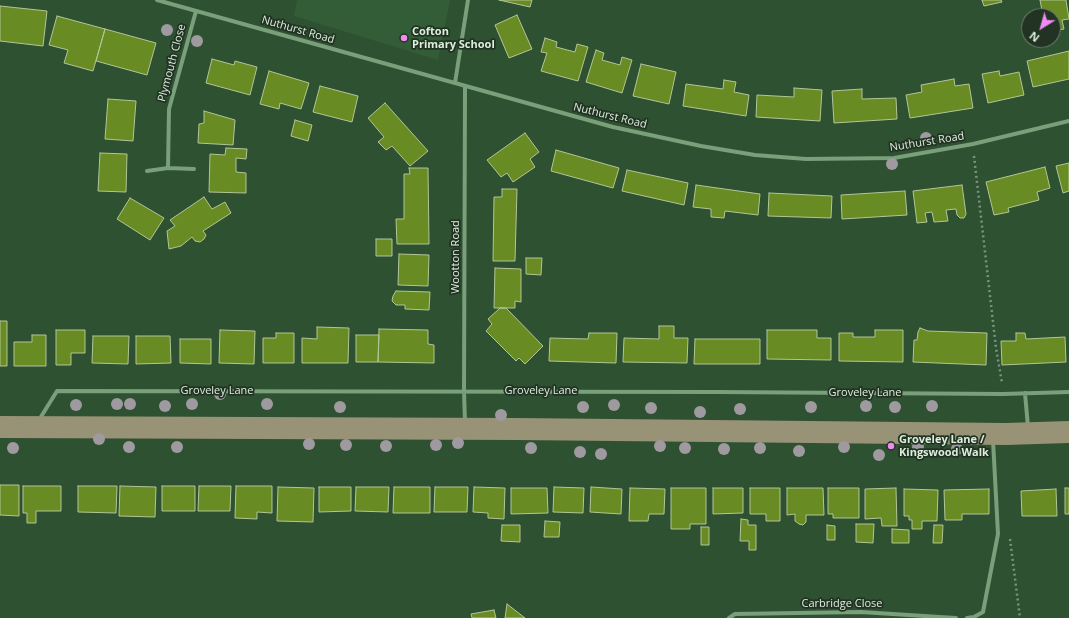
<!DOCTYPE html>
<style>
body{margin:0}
#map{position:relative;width:1069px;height:618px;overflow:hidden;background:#2e5131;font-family:"Open Sans",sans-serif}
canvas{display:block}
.north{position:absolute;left:1021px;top:8px;width:40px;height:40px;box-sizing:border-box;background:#223223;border:1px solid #6c7e6d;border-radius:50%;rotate:217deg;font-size:11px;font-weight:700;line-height:16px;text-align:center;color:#dbefdc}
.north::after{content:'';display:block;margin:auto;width:14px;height:18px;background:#f18af4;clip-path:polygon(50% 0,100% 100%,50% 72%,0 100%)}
</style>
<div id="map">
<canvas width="1069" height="618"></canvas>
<div class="north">N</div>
</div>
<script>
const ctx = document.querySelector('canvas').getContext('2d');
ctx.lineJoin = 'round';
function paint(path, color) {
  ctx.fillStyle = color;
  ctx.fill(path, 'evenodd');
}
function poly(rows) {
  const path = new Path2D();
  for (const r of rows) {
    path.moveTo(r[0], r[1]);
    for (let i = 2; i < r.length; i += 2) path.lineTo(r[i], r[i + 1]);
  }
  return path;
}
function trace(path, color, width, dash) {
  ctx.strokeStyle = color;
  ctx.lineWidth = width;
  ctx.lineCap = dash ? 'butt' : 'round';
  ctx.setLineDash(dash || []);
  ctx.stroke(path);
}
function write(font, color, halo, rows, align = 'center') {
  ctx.font = font + ' "Open Sans",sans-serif';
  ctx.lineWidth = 3.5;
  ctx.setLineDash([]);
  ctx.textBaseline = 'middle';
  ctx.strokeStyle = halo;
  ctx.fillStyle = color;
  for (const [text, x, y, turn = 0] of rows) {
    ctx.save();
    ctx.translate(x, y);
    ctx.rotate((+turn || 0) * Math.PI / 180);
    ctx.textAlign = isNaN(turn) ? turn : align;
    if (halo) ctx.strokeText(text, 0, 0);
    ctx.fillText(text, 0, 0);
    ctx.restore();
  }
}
const built = poly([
 [297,0,450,0,438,60,294,16]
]);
const building = poly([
 [499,0,532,0,530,7,499,0],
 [982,0,1001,0,1002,2,984,6,982,0],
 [1040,0,1066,0,1069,19,1062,20,1064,29,1053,31,1053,16,1043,16,1040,0],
 [0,6,47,11,43,46,0,41,0,6],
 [517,15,532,49,509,58,495,25,517,15],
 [57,16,105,29,93,71,64,63,68,50,49,45,57,16],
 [105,29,156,43,147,75,96,61,105,29],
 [545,38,557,42,556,47,575,52,577,44,588,47,578,81,541,71,547,53,541,52,545,38],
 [596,50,604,53,602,60,620,65,622,57,632,60,622,93,586,82,596,50],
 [1069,51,1069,79,1033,87,1027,61,1069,51],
 [212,59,234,65,235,61,257,67,250,95,206,83,212,59],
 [641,64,676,72,669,104,633,96,641,64],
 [269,71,309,83,301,109,280,103,279,109,260,104,269,71],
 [999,71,1000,76,1019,72,1024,95,988,103,982,74,999,71],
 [954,79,955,86,969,84,973,108,910,118,906,95,922,92,921,85,954,79],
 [724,80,736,82,734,92,749,95,746,116,683,106,686,84,723,89,724,80],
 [320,86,358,96,352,122,313,112,320,86],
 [794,88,822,90,820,121,756,117,757,95,794,97,794,88],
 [862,89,862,99,896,98,897,119,834,123,832,91,862,89],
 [108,99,136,101,133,141,105,139,108,99],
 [385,103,428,151,410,166,392,146,386,150,378,142,384,137,368,118,385,103],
 [204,111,235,120,233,145,198,143,199,124,204,123,204,111],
 [295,120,312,125,308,141,291,136,295,120],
 [525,133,539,152,530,159,535,167,513,182,507,173,501,177,487,160,525,133],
 [226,148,247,149,246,159,236,158,236,172,246,173,246,193,209,192,210,154,225,155,226,148],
 [556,150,619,168,613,188,551,171,556,150],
 [100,153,127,154,126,192,98,191,100,153],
 [1069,163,1069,191,1063,193,1056,166,1069,163],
 [1045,167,1050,188,1037,192,1039,200,1008,208,1009,212,994,215,986,182,1045,167],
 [409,168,428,168,429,244,397,244,396,219,404,219,404,174,410,174,409,168],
 [627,170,688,183,684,205,622,191,627,170],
 [696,185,760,194,758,215,725,211,724,218,711,217,711,209,693,207,696,185],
 [962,185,966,214,964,218,960,218,957,215,956,209,946,210,948,221,934,222,932,212,925,213,927,222,917,223,913,191,962,185],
 [502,189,517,189,515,261,493,261,494,197,502,197,502,189],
 [905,191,907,215,842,219,841,195,905,191],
 [769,193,832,196,831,218,768,216,769,193],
 [204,197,212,209,225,202,231,213,203,231,206,235,204,239,200,242,195,241,192,237,181,246,169,249,167,231,175,226,170,220,204,197],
 [130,198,164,218,150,240,117,219,130,198],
 [376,239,392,239,392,256,376,256,376,239],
 [399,254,429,255,428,286,398,285,399,254],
 [526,258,542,258,541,275,526,274,526,258],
 [495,268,521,269,521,302,515,301,515,308,494,308,495,268],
 [396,291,430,292,429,310,405,309,405,305,396,305,392,301,393,296,396,291],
 [500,308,506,308,543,346,525,364,519,358,516,361,486,331,492,324,488,319,500,308],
 [0,321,7,321,7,366,0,366,0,321],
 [659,326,674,326,674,338,688,338,687,363,623,362,624,338,659,339,659,326],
 [317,327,349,328,348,363,302,363,302,338,317,339,317,327],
 [920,328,928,331,987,333,986,365,913,362,914,340,917,340,918,332,920,328],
 [379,329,428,330,428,344,434,345,434,363,378,362,379,329],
 [56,330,85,330,85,353,71,353,71,365,56,365,56,330],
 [220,330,255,331,254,364,219,363,220,330],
 [767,330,817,330,817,338,831,338,831,360,767,359,767,330],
 [875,330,903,330,903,362,839,361,839,333,853,333,853,337,875,337,875,330],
 [276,333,294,333,294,363,263,363,263,338,276,338,276,333],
 [589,333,617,333,616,363,549,361,550,338,588,339,589,333],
 [1016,333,1025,333,1026,339,1065,337,1066,362,1002,365,1001,341,1016,341,1016,333],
 [32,335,46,335,46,366,14,366,14,342,32,342,32,335],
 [356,335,379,335,378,362,356,362,356,335],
 [93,336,129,336,128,364,92,363,93,336],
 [136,336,170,336,171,363,136,364,136,336],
 [180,339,211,339,211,364,180,363,180,339],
 [695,339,760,339,760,364,694,364,695,339],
 [0,485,19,485,19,516,0,515,0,485],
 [23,486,61,486,61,511,36,511,36,523,27,523,27,513,23,513,23,486],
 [78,486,117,486,116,513,78,512,78,486],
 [120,486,156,487,155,517,119,516,120,486],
 [162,486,195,486,195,511,162,511,162,486],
 [199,486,231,486,230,511,198,511,199,486],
 [236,486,272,486,272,513,257,512,257,519,235,518,236,486],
 [278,487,314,488,313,522,277,521,278,487],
 [319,487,351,487,351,511,319,512,319,487],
 [356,487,389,487,388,512,355,511,356,487],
 [394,487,430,487,430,513,393,513,394,487],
 [435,487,468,487,467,512,434,512,435,487],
 [474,487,505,488,504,519,488,518,488,513,473,512,474,487],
 [554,487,584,488,583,513,553,512,554,487],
 [591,487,622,489,621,514,590,512,591,487],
 [511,488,547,488,548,513,511,514,511,488],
 [630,488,665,489,664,514,649,514,648,521,629,521,630,488],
 [671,488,706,488,706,524,690,524,690,529,671,529,671,488],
 [713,488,743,488,743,513,713,514,713,488],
 [750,488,780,488,780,521,766,521,766,514,750,514,750,488],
 [787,488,823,488,824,515,806,515,806,522,803,525,799,524,795,521,795,514,787,515,787,488],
 [828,488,859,488,859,518,833,518,833,514,828,514,828,488],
 [896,488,897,526,882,526,881,518,865,519,865,489,896,488],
 [1065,488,1069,488,1069,514,1065,514,1065,488],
 [904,489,938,490,937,521,922,521,922,529,912,529,912,520,909,520,909,516,904,516,904,489],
 [989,489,989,514,962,514,962,520,945,520,944,490,989,489],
 [1056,489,1057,516,1022,516,1021,491,1056,489],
 [741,519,748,520,748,525,756,525,756,550,749,550,749,541,740,541,741,519],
 [545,521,560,522,559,537,544,537,545,521],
 [856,524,874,524,873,543,856,542,856,524],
 [502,525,520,525,520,542,501,541,502,525],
 [827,525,835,526,835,540,827,540,827,525],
 [934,525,943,525,942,543,933,543,934,525],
 [701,527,709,527,709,545,701,545,701,527],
 [892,529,909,530,909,543,892,543,892,529],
 [507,604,525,618,505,618,507,604],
 [494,610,496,618,472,618,471,614,494,610]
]);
const path = poly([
 [974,156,996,348,1002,383],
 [1010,539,1020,618]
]);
const minor = poly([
 [157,0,613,127,701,146,755,155,806,159,894,158,973,144,1069,121],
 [455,83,468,0],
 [465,86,464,391,465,423],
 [168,168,169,109,196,11],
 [147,171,168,168,194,169],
 [1025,393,1028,427],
 [39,420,57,391,717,392,1003,394,1069,392],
 [729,618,735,614,861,612,956,618],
 [967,618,974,617,983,612,998,534,993,440]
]);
const secondary = poly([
 [0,427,516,429,1006,434,1069,432]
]);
const trees = [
 [167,30],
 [197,41],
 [926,138],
 [892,164],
 [220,394],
 [117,404],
 [130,404],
 [192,404],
 [267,404],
 [76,405],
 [614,405],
 [165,406],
 [866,406],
 [932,406],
 [340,407],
 [583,407],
 [811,407],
 [895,407],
 [651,408],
 [740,409],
 [700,412],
 [501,415],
 [99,439],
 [458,443],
 [309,444],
 [346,445],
 [436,445],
 [386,446],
 [660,446],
 [129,447],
 [177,447],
 [844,447],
 [918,447],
 [13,448],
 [531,448],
 [685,448],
 [760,448],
 [724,449],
 [957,449],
 [799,451],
 [580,452],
 [601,454],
 [879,455]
];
const markers = [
 [404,38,4,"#f18af4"],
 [891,446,4,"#f18af4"]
];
const streetNames = [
 ["Nuthurst Road",298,30,16],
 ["Plymouth Close",172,63,-75],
 ["Nuthurst Road",610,116,14],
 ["Nuthurst Road",927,142,-9],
 ["Wootton Road",456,257,-90],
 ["Groveley Lane",217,391],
 ["Groveley Lane",541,391],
 ["Groveley Lane",865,393],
 ["Carbridge Close",842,604]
];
const poiNames = [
 ["Cofton",412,32],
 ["Primary School",412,45],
 ["Groveley Lane /",899,440],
 ["Kingswood Walk",899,453]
];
paint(built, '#335d37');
paint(building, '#698b23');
trace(building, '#b2c697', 1);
trace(path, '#79957b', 2.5, [2, 3]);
trace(minor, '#799f7b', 4);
trace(secondary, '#989276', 22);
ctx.fillStyle = '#9f99a0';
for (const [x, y] of trees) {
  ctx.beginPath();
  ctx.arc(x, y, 6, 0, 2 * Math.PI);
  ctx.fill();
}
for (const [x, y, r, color] of markers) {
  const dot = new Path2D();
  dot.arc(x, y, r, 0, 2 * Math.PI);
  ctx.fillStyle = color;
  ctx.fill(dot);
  trace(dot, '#223223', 1.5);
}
write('11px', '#dbefdc', '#223223', streetNames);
write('bold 11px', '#dbefdc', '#223223', poiNames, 'left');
</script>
